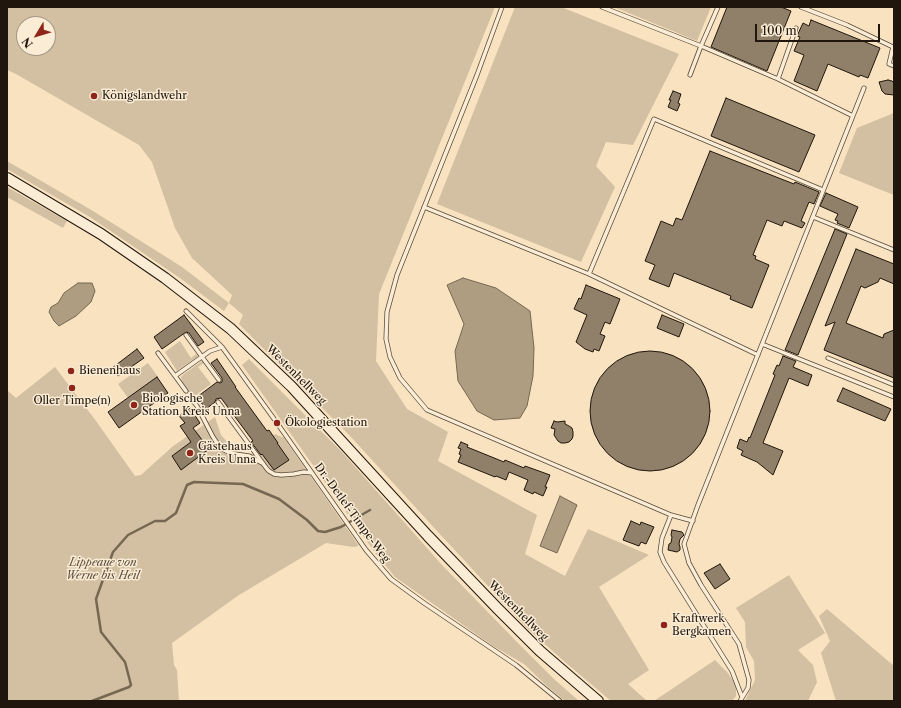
<!DOCTYPE html>
<meta charset="utf-8">
<style>
body{margin:0}
#map{position:relative;width:901px;height:708px;overflow:hidden;background:#f8e2bf;font-family:"Libre Caslon Text",serif}
canvas{display:block}
.frame{position:absolute;inset:0;border:8px solid #20160d;pointer-events:none}
.north{position:absolute;left:16px;top:16px;width:40px;height:40px;box-sizing:border-box;background:#faecd5;border:1px solid #a39685;border-radius:50%;rotate:232deg;font-size:11px;font-weight:700;line-height:16px;text-align:center;color:#20160d}
.north::after{content:'';display:block;margin:auto;width:14px;height:18px;background:#8f2418;clip-path:polygon(50% 0,100% 100%,50% 72%,0 100%)}
.scale{position:absolute;left:755px;top:24px;width:125px;height:18px;box-sizing:border-box;border:2px solid #20160d;border-top:0;padding-left:5px;font-size:12px;line-height:14px;white-space:nowrap;color:#20160d;-webkit-text-stroke:3px #faecd5;paint-order:stroke}
</style>
<div id="map">
<canvas width="901" height="708"></canvas>
<div class="frame"></div>
<div class="north">N</div>
<div class="scale">100 m</div>
</div>
<script>
const ctx = document.querySelector('canvas').getContext('2d');
ctx.lineJoin = 'round';
function paint(path, color) {
  ctx.fillStyle = color;
  ctx.fill(path, 'evenodd');
}
function poly(rows) {
  const path = new Path2D();
  for (const r of rows) {
    if (r.length === 3) {
      path.moveTo(r[0] + r[2], r[1]);
      path.arc(r[0], r[1], r[2], 0, 2 * Math.PI);
      continue;
    }
    path.moveTo(r[0], r[1]);
    for (let i = 2; i < r.length; i += 2) path.lineTo(r[i], r[i + 1]);
  }
  return path;
}
function trace(path, color, width, dash) {
  ctx.strokeStyle = color;
  ctx.lineWidth = width;
  ctx.lineCap = dash ? 'butt' : 'round';
  ctx.setLineDash(dash || []);
  ctx.stroke(path);
}
function write(font, color, halo, rows, align = 'center') {
  ctx.font = font + ' "Libre Caslon Text",serif';
  ctx.lineWidth = 3;
  ctx.setLineDash([]);
  ctx.textBaseline = 'middle';
  ctx.strokeStyle = halo;
  ctx.fillStyle = color;
  for (const [text, x, y, turn = 0] of rows) {
    ctx.save();
    ctx.translate(x, y);
    ctx.rotate((+turn || 0) * Math.PI / 180);
    ctx.textAlign = isNaN(turn) ? turn : align;
    if (halo) ctx.strokeText(text, 0, 0);
    ctx.fillText(text, 0, 0);
    ctx.restore();
  }
}
const green = poly([
 [7,7,495,7,379,294,376,361,407,409,448,432,438,461,537,515,525,554,565,576,588,529,649,555,599,587,649,670,628,684,647,701,611,701,565,662,527,628,438,532,351,437,239,324,243,315,229,303,224,311,180,278,90,217,7,169,7,161,93,211,182,267,229,303,232,295,192,258,175,228,152,162,139,145,16,74,7,70],
 [24,24,48,24,48,48,24,48],
 [515,7,561,7,679,54,633,145,606,142,596,166,615,187,581,262,437,204],
 [614,7,711,7,697,41],
 [894,113,894,195,839,173,857,128],
 [7,187,67,221,63,228,7,197],
 [180,341,191,358,196,354,198,356,177,371,165,352],
 [249,359,342,452,442,565,517,642,554,679,579,701,565,701,548,687,524,664,493,646,395,577,376,554,242,365],
 [202,361,204,363,198,367,211,384,192,398,182,383,181,377,184,374],
 [148,363,158,377,128,398,118,384],
 [55,367,96,421,135,476,141,475,172,447,215,417,221,435,229,444,240,452,252,454,263,446,275,434,284,438,359,546,353,547,326,543,239,595,172,643,174,665,177,670,179,701,7,701,7,390,16,398],
 [789,575,825,633,798,650,813,665,817,682,808,701,745,701,755,680,754,661,746,647,745,622,736,608],
 [827,609,894,666,894,701,836,701,821,653,830,641,819,616],
 [715,660,727,672,736,685,736,696,732,701,654,701]
]);
const water = poly([
 [463,278,496,288,530,311,534,348,533,376,527,406,520,418,494,420,477,411,458,381,455,351,464,324,447,285,463,278],
 [78,283,92,283,95,291,91,302,76,316,59,326,54,321,49,312,51,307,58,303,64,293,78,283],
 [560,496,577,505,557,553,540,546,560,496]
]);
const stream = poly([
 [92,701,129,687,131,685,125,662,101,632,96,599,113,552,128,535,155,521,165,521,176,513,187,485,194,482,243,484,279,499,307,520,318,531,325,532,341,527,370,510]
]);
const building = poly([
 [727,7,781,7,791,11,767,71,711,47,727,7],
 [811,20,880,48,868,78,860,75,859,77,828,64,817,91,794,81,804,55,794,51,800,37,797,36,803,23,809,26,811,20],
 [888,80,892,81,894,83,894,95,885,94,882,91,879,82,888,80],
 [673,91,681,94,678,103,680,104,677,111,668,107,671,100,669,100,673,91],
 [726,98,815,135,799,172,711,136,726,98],
 [710,151,794,184,795,182,819,192,814,204,809,202,801,221,805,223,802,228,784,221,782,226,767,220,753,255,756,256,755,259,769,265,752,308,730,299,731,296,674,273,669,287,649,279,655,265,645,261,661,221,673,226,676,218,682,220,710,151],
 [826,193,858,207,849,228,837,223,838,221,835,220,838,214,820,206,826,193],
 [835,229,847,234,798,355,785,350,835,229],
 [856,249,894,264,894,284,880,278,878,282,865,288,861,286,846,323,883,338,884,334,894,330,894,378,824,350,835,322,825,326,856,249],
 [586,285,620,299,610,324,605,322,600,334,605,336,599,351,594,349,593,352,585,349,576,342,587,315,574,309,579,298,581,299,586,285],
 [184,315,204,342,198,346,189,333,186,332,162,349,154,337,184,315],
 [662,315,684,324,679,337,657,328,662,315],
 [137,349,144,358,118,376,112,368,137,349],
 [650,411,60],
 [783,356,796,361,793,367,812,375,808,386,789,378,763,443,783,451,773,475,757,462,741,455,743,451,737,448,740,439,747,442,749,437,750,438,775,375,773,374,777,365,779,366,783,356],
 [217,359,236,387,235,387,267,431,269,430,278,443,277,443,289,460,274,470,262,454,261,455,251,442,253,441,221,398,216,399,215,402,206,409,197,397,217,382,220,383,222,382,222,378,211,363,217,359],
 [157,377,168,393,119,428,108,412,157,377],
 [843,388,891,409,885,421,837,401,843,388],
 [190,408,200,423,193,428,209,449,181,470,172,456,191,442,180,426,185,423,179,416,190,408],
 [554,421,557,422,565,421,565,424,569,426,572,428,573,432,573,436,572,439,569,442,565,443,561,443,558,441,554,435,555,429,551,428,554,421],
 [461,442,468,445,467,447,504,462,505,460,524,468,525,466,550,475,545,487,547,487,543,496,534,492,533,494,524,490,528,480,509,472,506,480,496,476,495,477,458,462,461,455,459,454,461,449,458,448,461,442],
 [631,521,640,525,641,522,654,527,646,544,641,542,639,546,623,540,631,521],
 [672,530,682,532,684,535,680,539,679,544,680,547,680,550,677,552,668,550,669,544,671,543,672,537,671,535,672,530],
 [720,564,730,579,715,589,704,573,720,564]
]);
const lane = poly([
 [502,7,477,75,397,275,387,312,386,339,390,357,400,378,427,410,671,515],
 [602,7,701,46,690,75],
 [718,7,701,46,778,79],
 [801,7,847,25,893,47,889,64,894,66],
 [796,28,778,79,853,116],
 [424,207,589,274],
 [813,217,894,250],
 [186,311,222,347,277,423,366,550,391,579,424,603,516,665,560,701],
 [186,335,219,380],
 [762,344,894,397],
 [158,353,175,376],
 [758,355,589,274,654,119,823,190],
 [828,358,894,385],
 [186,391,175,376,210,351,222,347],
 [192,400,197,406,213,437,219,446,226,451,235,454,249,456,262,463],
 [218,402,267,469,269,471,274,474,281,475,294,474,304,472,312,473],
 [693,521,671,515,662,538,660,552,664,562,732,671,742,697],
 [740,701,748,688,749,680,739,644,701,585,689,563,684,544,698,505,864,88]
]);
const secondary = poly([
 [7,178,101,234,165,278,231,329,291,386,428,536,497,608,540,651,598,701]
]);
const markers = [
 [94,96,4,"#8f2418"],
 [71,371,4,"#8f2418"],
 [72,388,4,"#8f2418"],
 [134,405,4,"#8f2418"],
 [277,423,4,"#8f2418"],
 [190,453,4,"#8f2418"],
 [664,625,4,"#8f2418"]
];
const poiNames = [
 ["Königslandwehr",102,96],
 ["Bienenhaus",79,371],
 ["Biologische",142,399],
 ["Station Kreis Unna",142,412],
 ["Oller Timpe(n)",72,401,"center"],
 ["Ökologiestation",285,423],
 ["Gästehaus",198,447],
 ["Kreis Unna",198,460],
 ["Kraftwerk",672,619],
 ["Bergkamen",672,632]
];
const streetNames = [
 ["Westenhellweg",296,375,45],
 ["Dr.-Detlef-Timpe-Weg",352,513,54],
 ["Westenhellweg",518,611,45]
];
const parkNames = [
 ["Lippeaue von",103,563],
 ["Werne bis Heil",103,576]
];
paint(green, '#d3bfa1');
paint(water, '#af9d82');
trace(water, '#766753', 1);
trace(stream, '#766753', 2.5);
paint(building, '#90806a');
trace(building, '#20160d', 1);
trace(lane, '#56493a', 5);
trace(secondary, '#20160d', 12);
trace(lane, '#faecd5', 3.5);
trace(secondary, '#faecd5', 10);
for (const [x, y, r, color] of markers) {
  const dot = new Path2D();
  dot.arc(x, y, r, 0, 2 * Math.PI);
  ctx.fillStyle = color;
  ctx.fill(dot);
  trace(dot, '#faecd5', 1.5);
}
write('11px', '#20160d', '#faecd5', poiNames, 'left');
write('11px', '#20160d', '#faecd5', streetNames);
write('italic 11px', '#5f5141', '#faecd5', parkNames);
</script>
